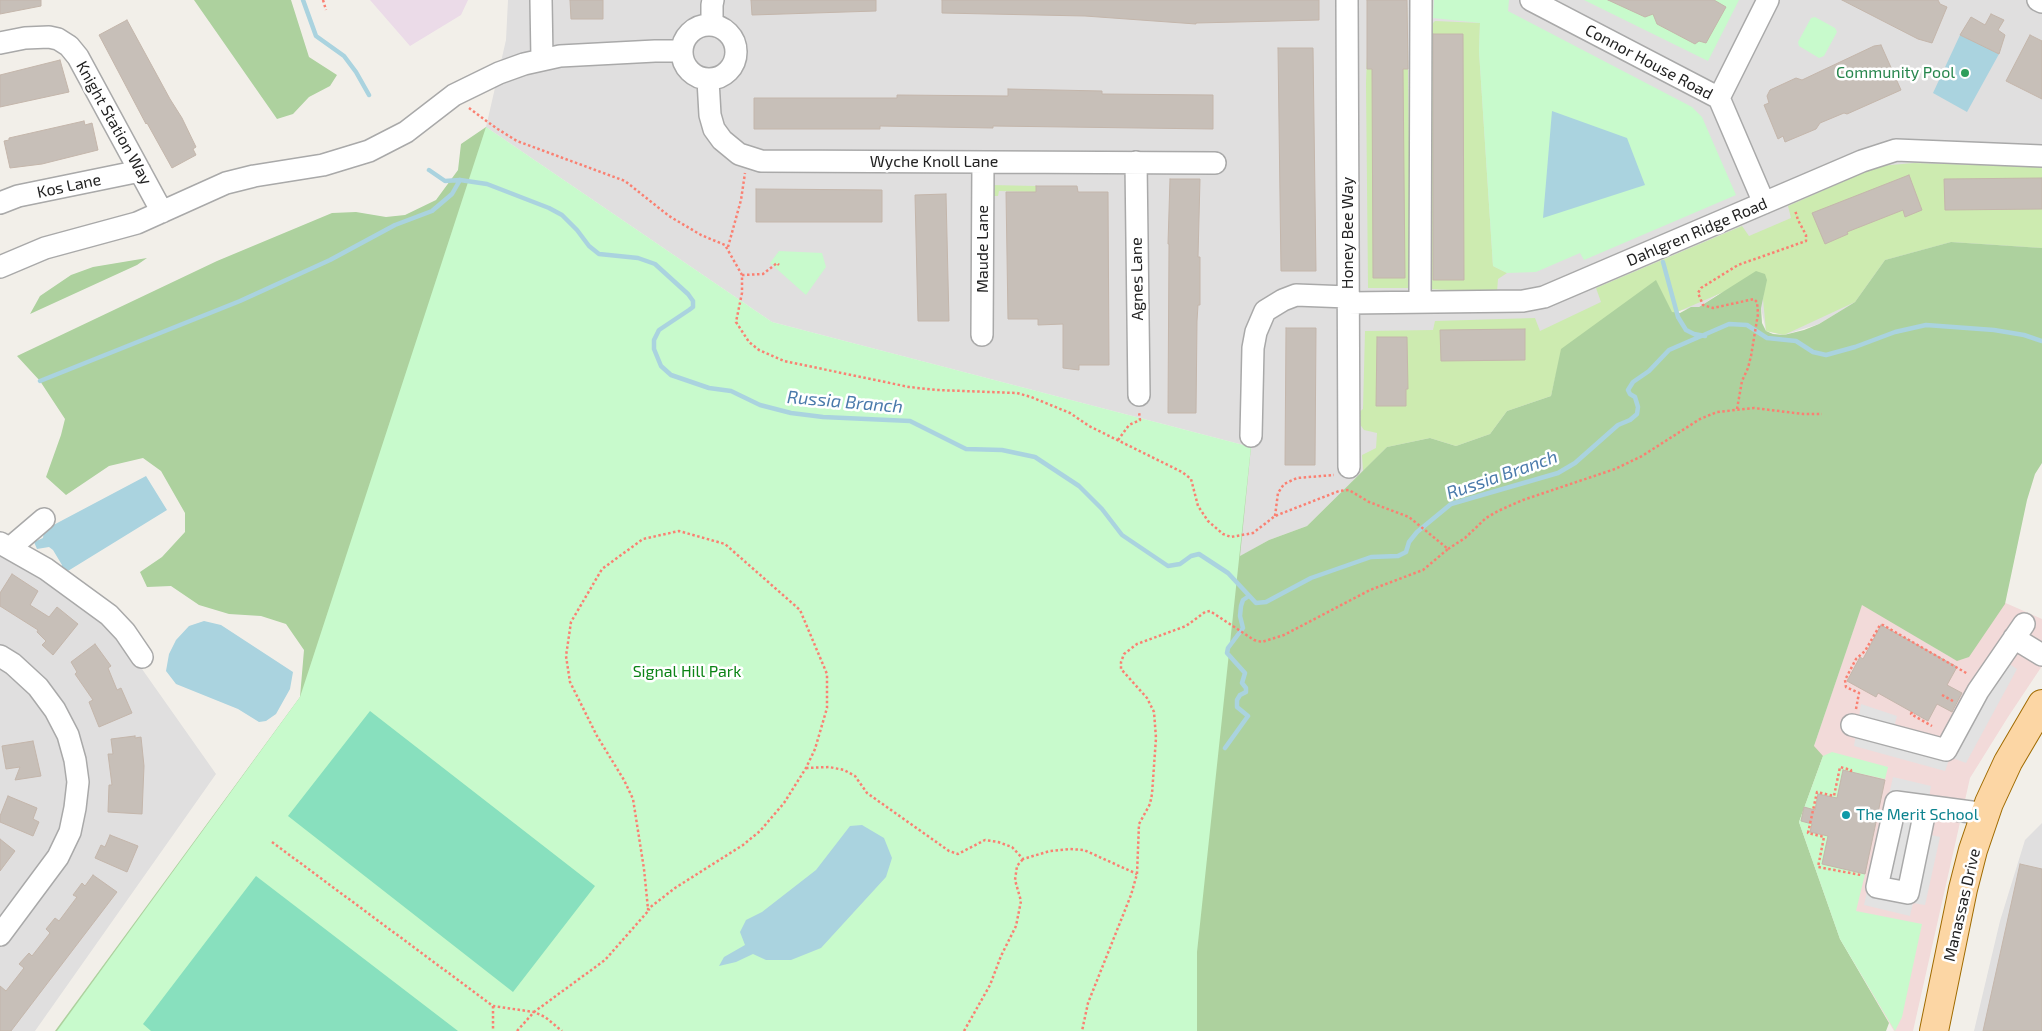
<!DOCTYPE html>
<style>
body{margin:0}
canvas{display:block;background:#f2efe9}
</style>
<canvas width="2042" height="1031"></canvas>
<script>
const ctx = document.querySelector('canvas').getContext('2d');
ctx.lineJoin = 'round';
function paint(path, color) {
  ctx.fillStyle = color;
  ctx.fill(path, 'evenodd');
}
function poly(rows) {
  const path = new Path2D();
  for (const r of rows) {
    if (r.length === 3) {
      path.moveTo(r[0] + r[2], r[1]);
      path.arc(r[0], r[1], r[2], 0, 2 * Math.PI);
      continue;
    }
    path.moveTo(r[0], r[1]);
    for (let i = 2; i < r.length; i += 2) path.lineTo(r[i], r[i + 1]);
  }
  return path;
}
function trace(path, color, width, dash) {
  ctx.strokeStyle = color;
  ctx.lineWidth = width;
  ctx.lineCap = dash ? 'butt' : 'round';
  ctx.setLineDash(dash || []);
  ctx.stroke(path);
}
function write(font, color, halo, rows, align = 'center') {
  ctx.font = font + ' "Exo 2",sans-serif';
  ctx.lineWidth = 5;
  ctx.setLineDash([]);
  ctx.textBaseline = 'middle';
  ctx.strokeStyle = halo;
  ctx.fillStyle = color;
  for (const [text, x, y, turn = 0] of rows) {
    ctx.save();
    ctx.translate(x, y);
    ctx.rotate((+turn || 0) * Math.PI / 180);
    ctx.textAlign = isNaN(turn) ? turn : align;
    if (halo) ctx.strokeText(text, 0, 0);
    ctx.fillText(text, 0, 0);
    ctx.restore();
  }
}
const residential = poly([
 [508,0,2042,0,2042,248,1951,242,1885,260,1855,302,1819,324,1784,335,1766,331,1761,308,1724,290,1699,307,1672,312,1387,447,1307,526,1269,540,1239,557,1251,447,772,322,486,127,506,40],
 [0,553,48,579,99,616,142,669,216,774,35,1031,0,1031],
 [2042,823,2042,1031,1974,1031,2000,921,2025,840]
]);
const commercial = poly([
 [1992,597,2042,619,2042,666,2008,717,1970,778,1913,1031,1894,1031,1839,936,1799,822,1814,746,1862,604,1952,658]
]);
const industrial = poly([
 [370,0,468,0,461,15,410,46]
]);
const grass = poly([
 [1369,0,1407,0,1411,288,1368,288,1366,83],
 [1435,21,1480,23,1479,51,1493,266,1507,273,1498,279,1497,292,1428,289,1425,31],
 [1914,163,2042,167,2042,248,1951,242,1885,260,1855,302,1784,335,1766,331,1763,299,1765,274,1668,316,1562,349,1551,396,1507,411,1490,434,1456,446,1430,438,1387,447,1363,471,1362,455,1376,448,1377,433,1364,430,1359,423,1358,413,1363,409,1365,331,1433,330,1435,321,1535,318,1540,331,1601,302,1596,288,1742,226,1749,236,1791,218,1788,206,1879,166],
 [992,185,1036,186,1036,192,999,191,998,196,992,196]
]);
const forest = poly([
 [194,0,291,0,309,57,337,75,330,86,309,97,293,114,277,119],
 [486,127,649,273,691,338,1251,447,1240,556,1269,540,1307,526,1387,447,1430,438,1456,446,1490,434,1507,411,1551,396,1561,349,1656,280,1672,312,1680,313,1691,307,1699,307,1756,271,1765,274,1767,280,1761,308,1762,323,1766,331,1773,334,1784,335,1804,330,1819,324,1855,302,1885,260,1951,242,2042,248,2042,463,2035,474,2027,500,2005,604,1969,657,1957,661,1862,605,1814,746,1823,756,1799,822,1840,939,1889,1023,1886,1031,55,1031,300,697,304,650,286,624,261,616,229,614,199,605,171,586,147,587,140,572,162,557,185,532,185,513,161,471,143,458,109,466,66,495,46,477,61,435,65,419,40,381,17,356,217,261,332,213,356,212,386,217,405,215,436,200,458,170,461,144],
 [147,258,137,265,30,314,40,296,71,275,93,267]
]);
const park = poly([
 [1434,0,1509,0,1508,11,1692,107,1702,117,1736,195,1584,260,1580,253,1536,272,1507,273,1493,266,1479,51,1480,23,1433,18],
 [1584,0,1739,0,1708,61],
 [1815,17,1835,28,1837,32,1824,56,1819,58,1799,46,1798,42,1811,18],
 [486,127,772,322,1251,447,1197,952,1197,1031,57,1031,300,697],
 [779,251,822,253,826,267,806,295,770,263],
 [1832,752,1888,767,1885,779,1843,770,1837,798,1818,794,1810,832,1828,836,1823,864,1865,874,1856,911,1922,924,1902,1017,1895,1031,1840,939,1799,822,1823,756]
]);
const pitch = poly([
 [370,711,595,886,513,992,288,816],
 [256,876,458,1031,151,1031,143,1024]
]);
const parking = poly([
 [1993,653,2017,669,1966,763,1950,757,1945,771,1854,746,1861,704,1897,716,1894,727,1939,739,1944,737],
 [1893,777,1931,786,1929,798,1927,834,1940,837,1925,905,1913,903,1910,916,1864,905]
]);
const water = poly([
 [1960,35,1999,54,1967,112,1933,93],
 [1552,111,1627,138,1645,185,1543,218],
 [146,476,167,510,63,574,61,568,62,565,53,550,49,547,37,549,34,542,43,538,44,530],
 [204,621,221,625,293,672,290,689,276,714,266,721,259,722,238,709,176,684,166,671,169,654,176,640,189,626],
 [862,825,884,838,892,858,886,877,821,948,791,960,766,960,753,954,736,962,719,966,724,957,745,945,740,932,746,920,762,912,816,870,850,826]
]);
const stream = poly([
 [303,0,316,36,344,56,356,72,369,95],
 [429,170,445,181,460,180,487,184,549,208,562,215,577,230,589,246,599,254,638,258,655,264,688,294,693,301,693,307,689,310,659,330,654,340,654,349,661,366,671,375,709,388,731,391,760,405,791,413,823,417,910,421,966,449,1002,450,1035,457,1079,486,1102,509,1122,535,1168,566,1180,564,1191,556,1199,554,1228,573,1256,603,1266,602,1311,578,1371,557,1398,556,1406,552,1409,542,1417,532,1451,504,1558,473,1575,463,1618,425,1630,420,1637,414,1638,407,1635,397,1630,394,1628,390,1633,382,1649,371,1669,350,1729,324,1747,325,1767,338,1796,341,1813,352,1826,355,1855,347,1895,332,1926,325,1994,330,2024,335,2042,341],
 [1663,262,1678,317,1686,330,1694,334,1705,336],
 [40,381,240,301,330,260,395,225,432,211,452,194,460,180],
 [1225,748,1248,716,1237,707,1237,700,1240,695,1246,692,1246,688,1242,683,1245,673,1227,653,1228,648,1243,628,1240,616,1241,606,1243,600,1249,596]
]);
const building = poly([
 [0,0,41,0,41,6,0,14,0,0],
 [570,0,603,0,603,19,571,19,570,0],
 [751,0,876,0,876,11,752,15,751,0],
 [942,0,1319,0,1319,20,1196,23,1196,24,1085,16,942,13,942,0],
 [1367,0,1407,0,1408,69,1403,69,1405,278,1373,278,1372,69,1367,69,1367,0],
 [1608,0,1714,0,1726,7,1706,43,1699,41,1695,44,1657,24,1653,14,1645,17,1608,0],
 [1842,0,1938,0,1940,4,1947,7,1932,43,1918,39,1842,0],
 [1991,14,2004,20,1998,30,2005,35,1999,54,1960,35,1971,17,1985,25,1991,14],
 [127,20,170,99,182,118,196,147,193,149,196,155,172,168,147,123,146,124,99,35,127,20],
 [1433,34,1463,34,1464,280,1433,280,1433,34],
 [2030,35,2042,41,2042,99,2006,81,2030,35],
 [1881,45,1901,90,1847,114,1844,113,1820,123,1816,129,1785,142,1783,136,1778,139,1764,105,1769,103,1767,96,1770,90,1796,78,1802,80,1874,46,1881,45],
 [1278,48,1313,48,1316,271,1281,271,1278,48],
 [60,60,69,92,0,107,0,75,60,60],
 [1008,89,1102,91,1102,94,1213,95,1213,129,993,126,993,128,880,126,880,129,754,129,754,98,897,98,897,95,1008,96,1008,89],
 [84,121,85,125,92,123,98,150,42,164,10,168,4,141,9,140,9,138,84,121],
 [1909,175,1922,210,1905,217,1903,210,1847,232,1848,234,1825,244,1812,213,1909,175],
 [2042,178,2042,209,1945,210,1944,179,2042,178],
 [1170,179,1200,179,1198,257,1200,257,1200,305,1198,305,1197,321,1196,413,1168,413,1169,244,1168,244,1170,179],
 [1036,186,1077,186,1078,192,1108,192,1109,365,1079,365,1079,370,1063,368,1063,324,1038,325,1038,319,1008,319,1006,192,1036,192,1036,186],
 [756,189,882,190,882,222,756,222,756,189],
 [946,194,949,321,918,321,915,195,946,194],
 [1286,328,1316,328,1315,465,1285,465,1286,328],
 [1525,329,1525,360,1441,361,1440,330,1525,329],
 [1377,337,1407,337,1408,389,1406,389,1406,406,1376,406,1377,337],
 [12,574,38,591,30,605,49,617,57,607,78,624,53,655,42,645,46,641,37,632,38,630,0,606,0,593,12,574],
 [1881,625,1957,667,1947,685,1962,693,1952,712,1937,704,1928,721,1878,693,1876,697,1847,681,1860,657,1863,659,1881,625],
 [95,644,111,666,108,668,117,690,121,688,132,713,99,727,89,702,93,700,75,674,77,672,71,662,95,644],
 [135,736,135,738,141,737,144,766,142,814,108,812,109,785,112,785,108,754,113,754,111,739,135,736],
 [33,741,41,776,15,780,20,767,6,769,2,746,33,741],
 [1843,770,1885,780,1865,874,1822,864,1828,836,1810,832,1812,824,1801,821,1804,807,1815,810,1818,794,1837,798,1843,770],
 [8,796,37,808,33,819,39,822,33,836,0,822,0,816,8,796],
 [110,835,138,846,127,872,95,858,101,845,105,847,110,835],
 [0,839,15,851,0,871,0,839],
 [2020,864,2042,869,2042,1031,1983,1031,2020,864],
 [93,875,117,892,11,1031,0,1031,0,986,6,991,24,968,19,964,29,953,32,956,50,933,46,929,55,918,59,921,77,897,73,895,82,883,85,886,93,875]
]);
const path = poly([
 [323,0,326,10],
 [469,108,496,128,517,141,625,181,669,216,701,235,725,245,742,275,742,293,736,322,749,342,759,350,784,361,909,387,937,390,1017,393,1031,397,1070,413,1089,426,1182,472,1191,479,1198,506,1208,521,1223,534,1231,537,1253,533,1275,516,1339,491,1349,490,1369,502,1409,517,1448,549,1423,570,1370,590,1284,635,1262,642,1254,640,1210,611,1205,612,1186,626,1137,644,1124,654,1121,662,1121,669,1147,698,1154,712,1156,738,1152,794,1150,804,1139,824,1137,874,1131,895,1088,1003,1082,1031],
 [728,247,741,200,745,173],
 [742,275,763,274,777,263,779,265],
 [1737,409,1742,381,1748,368,1751,356,1758,314,1757,302,1754,299,1713,308,1703,305,1698,293,1701,288,1738,265,1806,241,1806,235,1798,220,1795,210],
 [1118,440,1129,425,1140,420,1139,412],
 [1275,516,1278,493,1284,484,1297,478,1334,475],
 [1448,549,1465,538,1486,518,1498,511,1523,500,1615,469,1642,456,1700,419,1717,412,1754,408,1803,414,1822,414],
 [1942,695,1953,701],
 [1856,709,1859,693,1846,687,1845,680,1856,659,1865,651,1880,625,1883,625,1968,674],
 [1912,712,1911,714,1932,726],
 [806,768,829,767,844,770,855,776,867,793,949,851,958,854,985,840,998,842,1012,847,1023,859,1050,851,1070,849,1084,850,1137,874],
 [1851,772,1851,770,1840,767,1834,796,1817,792,1808,833,1824,837,1818,867,1861,875],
 [272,842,493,1006,534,1012,545,1017,562,1031],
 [493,1006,493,1031],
 [517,1031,534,1012,605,960,649,910,648,909,675,888,743,845,760,831,784,803,806,768,815,749,827,708,827,674,800,610,725,544,679,531,643,539,602,569,571,622,566,656,570,682,597,736,624,780,633,799,644,869,648,909],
 [964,1031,990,985,1001,956,1016,926,1021,901,1015,880,1017,866,1023,859]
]);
const minor = poly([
 [541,0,542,59],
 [1347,0,1349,467],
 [1531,0,1719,98,1764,203],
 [2038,0,2042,2],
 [712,24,712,5,713,0],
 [709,52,27],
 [0,43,25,38,49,37,58,39,69,46,78,57,162,212],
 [708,80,710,115,714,129,722,140,739,154,761,161,1215,163],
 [1719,98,1768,0],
 [1136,162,1139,395],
 [0,203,18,196,140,171],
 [0,267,45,248,137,223,226,183,254,176,323,165,369,151,406,132,454,95,499,73,524,64,560,56,655,51,682,51],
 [1420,302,1421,0],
 [1348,303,1523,301,1544,297,1862,161,1896,150,2042,156],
 [982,335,983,162],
 [1251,436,1253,348,1256,332,1265,311,1283,300,1296,295,1348,297],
 [0,543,46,569,109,615,125,632,142,657],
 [10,548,44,519],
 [2014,638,2042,655],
 [0,656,13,664,38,687,55,710,68,735,75,760,78,782,75,808,70,832,58,857,0,935],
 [1852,725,1946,750,1978,691,2024,624],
 [1926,806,1908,893,1877,887,1896,802,1986,814]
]);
const major = poly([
 [1934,1031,1963,889,1973,850,1989,803,2008,762,2042,704]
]);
const markers = [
 [1965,73,5,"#2e9e5b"],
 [1846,815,5,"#0f9aa8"]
];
const streetNames = [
 ["Connor House Road",1649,62,28],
 ["Knight Station Way",114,123,61],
 ["Wyche Knoll Lane",934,162],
 ["Kos Lane",69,186,-12],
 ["Dahlgren Ridge Road",1697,232,-23],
 ["Honey Bee Way",1348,233,-90],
 ["Maude Lane",983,249,-90],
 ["Agnes Lane",1137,279,-91],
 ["Manassas Drive",1962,905,-77]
];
const leisureNames = [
 ["Community Pool",1955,73]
];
const parkNames = [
 ["Signal Hill Park",687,672]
];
const cultureNames = [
 ["The Merit School",1856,815]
];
const waterNames = [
 ["Russia Branch",845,402,5],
 ["Russia Branch",1502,475,-19]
];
paint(residential, '#e0dfdf');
paint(commercial, '#f2dad9');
paint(industrial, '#ebdbe8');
paint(grass, '#cdebb0');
paint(forest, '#add19e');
paint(park, '#c8facc');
paint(pitch, '#88e0be');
paint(parking, '#e2e2e2');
paint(water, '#aad3df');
trace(stream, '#aad3df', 4.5);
paint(building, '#c7bfb8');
trace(building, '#c4b6ab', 1);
trace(minor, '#a9a9a9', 24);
trace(major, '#a06b00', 30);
trace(path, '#fa8072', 2.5, [2.5, 2.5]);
trace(minor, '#fff', 21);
trace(major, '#fcd6a4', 28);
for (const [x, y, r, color] of markers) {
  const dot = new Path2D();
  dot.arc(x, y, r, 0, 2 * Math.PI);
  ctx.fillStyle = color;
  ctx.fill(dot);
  trace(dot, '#fff', 2);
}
write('16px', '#222', '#fff', streetNames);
write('16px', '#27864d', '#fff', leisureNames, 'right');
write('16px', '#0c8416', '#fff', parkNames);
write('16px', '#0d838f', '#fff', cultureNames, 'left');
write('italic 18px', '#4a7aab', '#fff', waterNames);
</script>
